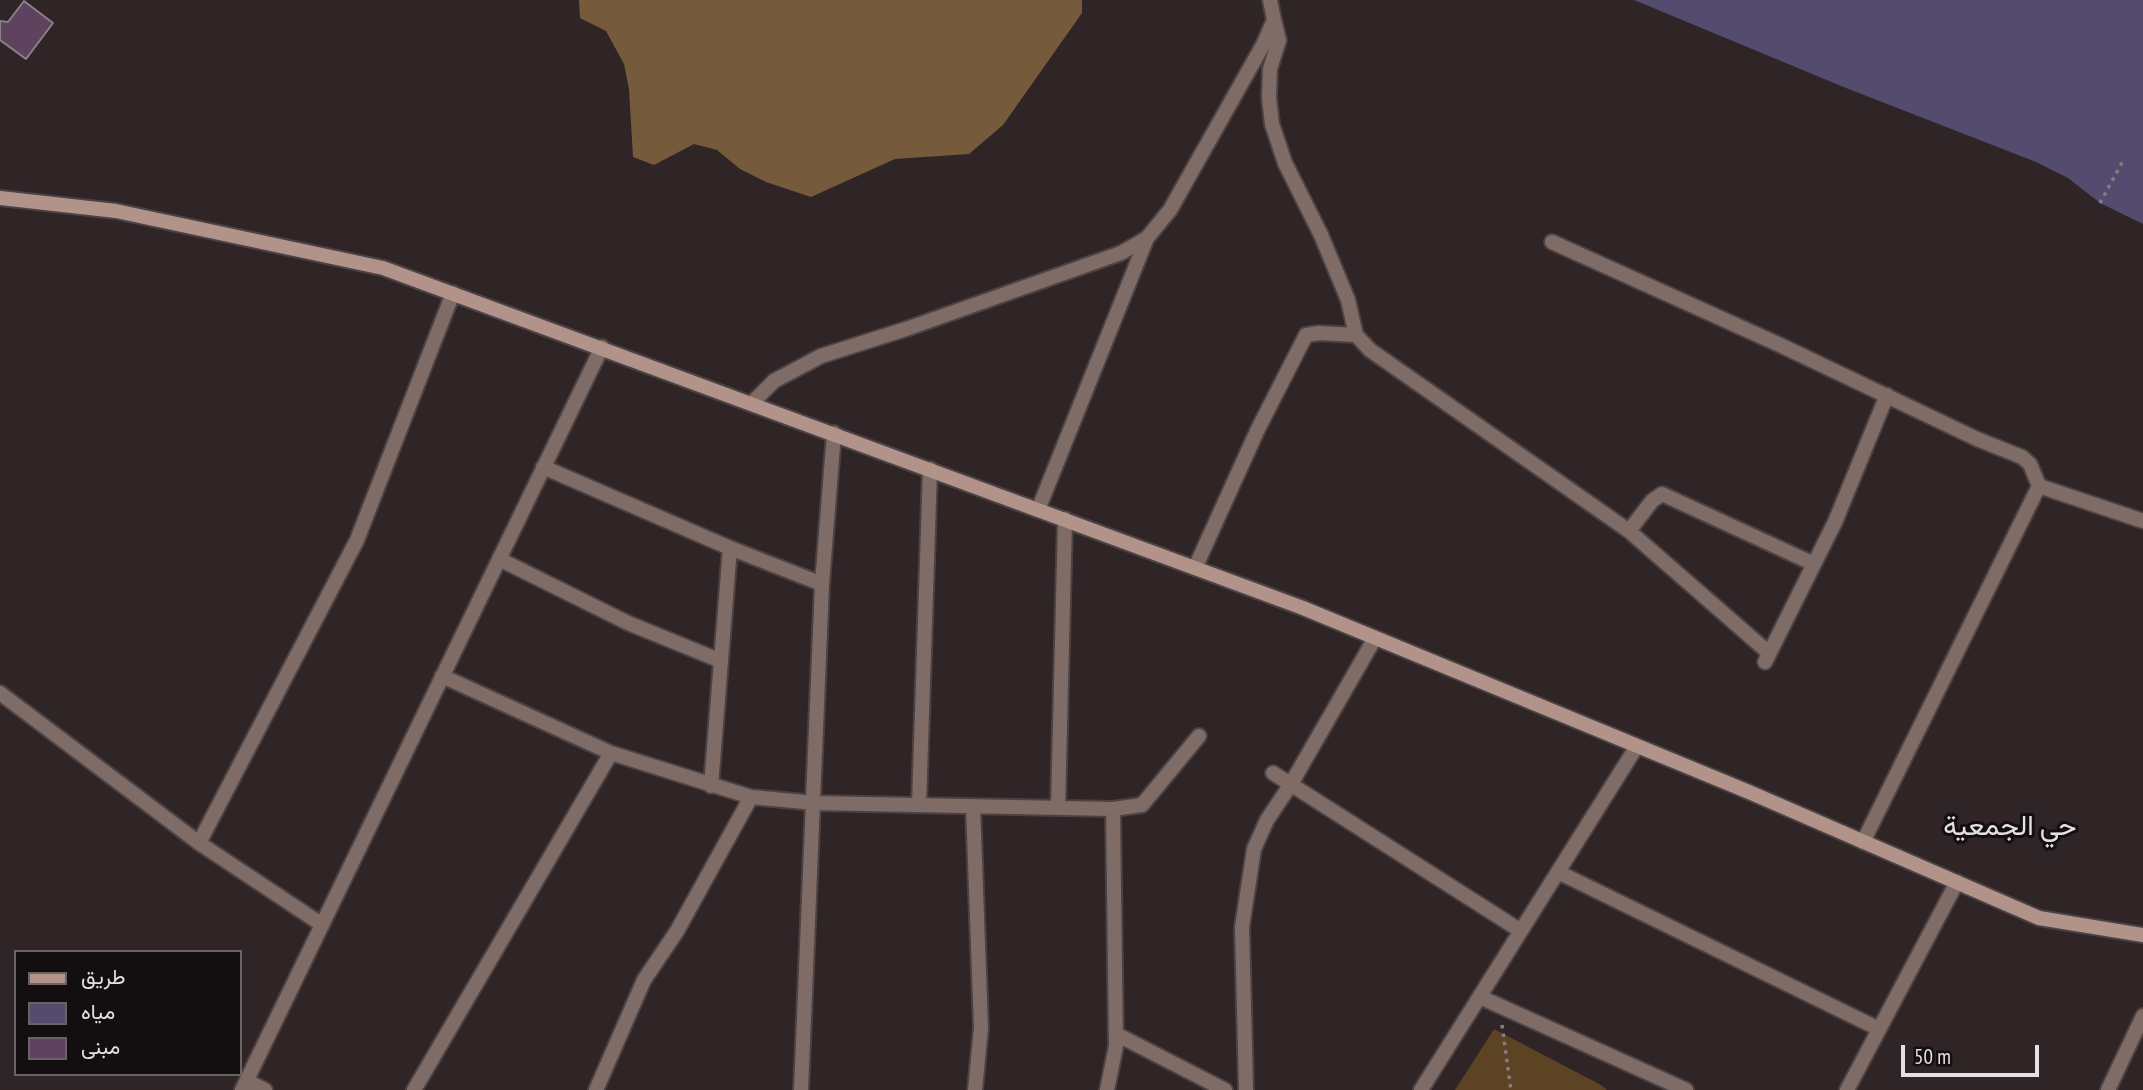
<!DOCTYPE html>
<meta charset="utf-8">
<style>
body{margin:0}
#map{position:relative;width:2143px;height:1090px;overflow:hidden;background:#2f2426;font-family:"PT Sans Narrow",Vazirmatn,sans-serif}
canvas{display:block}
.legend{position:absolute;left:14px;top:950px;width:228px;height:126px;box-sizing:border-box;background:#130f10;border:2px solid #686364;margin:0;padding:9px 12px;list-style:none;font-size:21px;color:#e7e0e2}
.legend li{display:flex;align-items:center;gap:14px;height:35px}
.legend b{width:35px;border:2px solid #686364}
.scale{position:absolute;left:1901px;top:1045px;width:138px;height:32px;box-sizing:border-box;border:4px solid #e7e0e2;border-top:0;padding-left:9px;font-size:21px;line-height:24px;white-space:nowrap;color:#e7e0e2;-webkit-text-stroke:5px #130f10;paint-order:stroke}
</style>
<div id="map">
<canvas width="2143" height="1090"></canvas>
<ul class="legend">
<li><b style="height:9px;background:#b2938a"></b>طريق</li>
<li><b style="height:19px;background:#544c6f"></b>مياه</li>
<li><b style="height:19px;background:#5f425d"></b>مبنى</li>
</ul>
<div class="scale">50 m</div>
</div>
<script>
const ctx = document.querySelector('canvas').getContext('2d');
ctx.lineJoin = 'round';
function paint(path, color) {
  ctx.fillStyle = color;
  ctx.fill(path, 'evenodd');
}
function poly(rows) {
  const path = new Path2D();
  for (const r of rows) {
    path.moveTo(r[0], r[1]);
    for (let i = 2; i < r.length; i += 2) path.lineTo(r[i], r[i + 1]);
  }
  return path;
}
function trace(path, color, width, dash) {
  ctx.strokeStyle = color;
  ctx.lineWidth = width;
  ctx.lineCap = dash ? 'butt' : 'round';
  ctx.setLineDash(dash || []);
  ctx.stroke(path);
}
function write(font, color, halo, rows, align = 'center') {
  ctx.font = font + ' "PT Sans Narrow",Vazirmatn,sans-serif';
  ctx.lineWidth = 6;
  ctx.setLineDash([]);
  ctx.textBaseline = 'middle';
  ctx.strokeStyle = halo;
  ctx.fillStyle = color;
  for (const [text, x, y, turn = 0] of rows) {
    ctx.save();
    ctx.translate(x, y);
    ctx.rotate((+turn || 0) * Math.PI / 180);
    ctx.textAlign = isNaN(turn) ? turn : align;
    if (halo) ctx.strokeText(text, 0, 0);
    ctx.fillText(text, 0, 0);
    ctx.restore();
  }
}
const green = poly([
 [1494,1029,1601,1085,1607,1090,1455,1090]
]);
const forest = poly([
 [579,0,1082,0,1082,13,1003,125,969,154,895,159,811,197,766,182,740,169,717,150,694,144,654,165,633,157,629,89,624,64,606,31,580,18]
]);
const water = poly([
 [1634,0,2143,0,2143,224,2100,203,2068,178,2036,162,1846,88]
]);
const building = poly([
 [24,1,53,23,26,59,0,40,0,21,8,22,24,1]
]);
const path = poly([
 [2100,203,2124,159],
 [1502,1025,1511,1090]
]);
const street = poly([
 [1274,20,1279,40,1270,69,1269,98,1272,124,1285,163,1321,235,1348,300,1356,335,1370,350,1629,531,1652,501,1662,494,1814,564],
 [1552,242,1780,345,1977,439,2022,457,2030,464,2039,486],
 [752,403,774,381,821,356,906,329,1121,253,1147,238,1170,210,1263,45,1274,20,1270,0],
 [543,467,730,548,822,584],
 [1038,510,1147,238],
 [1629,531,1769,653],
 [499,559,628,623,721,661],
 [1195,568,1258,429,1306,335,1319,333,1356,335],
 [1765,662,1835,522,1887,395],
 [442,676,611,753,751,797,815,803,1113,809,1142,805,1199,736],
 [0,693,199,843,321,924],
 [1273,773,1521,931],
 [711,786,730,548],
 [919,805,930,469],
 [973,806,981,1028,975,1090],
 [1058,808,1065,519],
 [1863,842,2039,486,2143,521],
 [199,843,357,540,453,293],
 [1558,872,1879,1029],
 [1480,997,1686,1090],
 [1116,1034,1225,1090],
 [247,1081,265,1090],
 [242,1090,602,347],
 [414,1090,611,753],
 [596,1090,644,980,677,931,751,797],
 [801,1090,822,584,834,433],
 [1107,1090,1116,1046,1113,809],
 [1246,1090,1242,927,1254,849,1267,820,1291,784,1375,638],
 [1421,1090,1637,746],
 [1847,1090,1957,882],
 [2108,1090,2143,1016]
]);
const secondary = poly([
 [0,198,116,211,383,268,1303,608,1749,792,2039,918,2143,935]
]);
const neighbourhoodNames = [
 ["حي الجمعية",2010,827]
];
paint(green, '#5c4324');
paint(forest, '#755b3b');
paint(water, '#544c6f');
paint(building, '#5f425d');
trace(building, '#8a8189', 2);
trace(street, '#4c4244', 18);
trace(secondary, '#4c4244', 18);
trace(path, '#867d7f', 3.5, [3.5, 5]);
trace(street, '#7f6c66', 14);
trace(secondary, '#b2938a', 14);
write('28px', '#e7e0e2', '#130f10', neighbourhoodNames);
</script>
